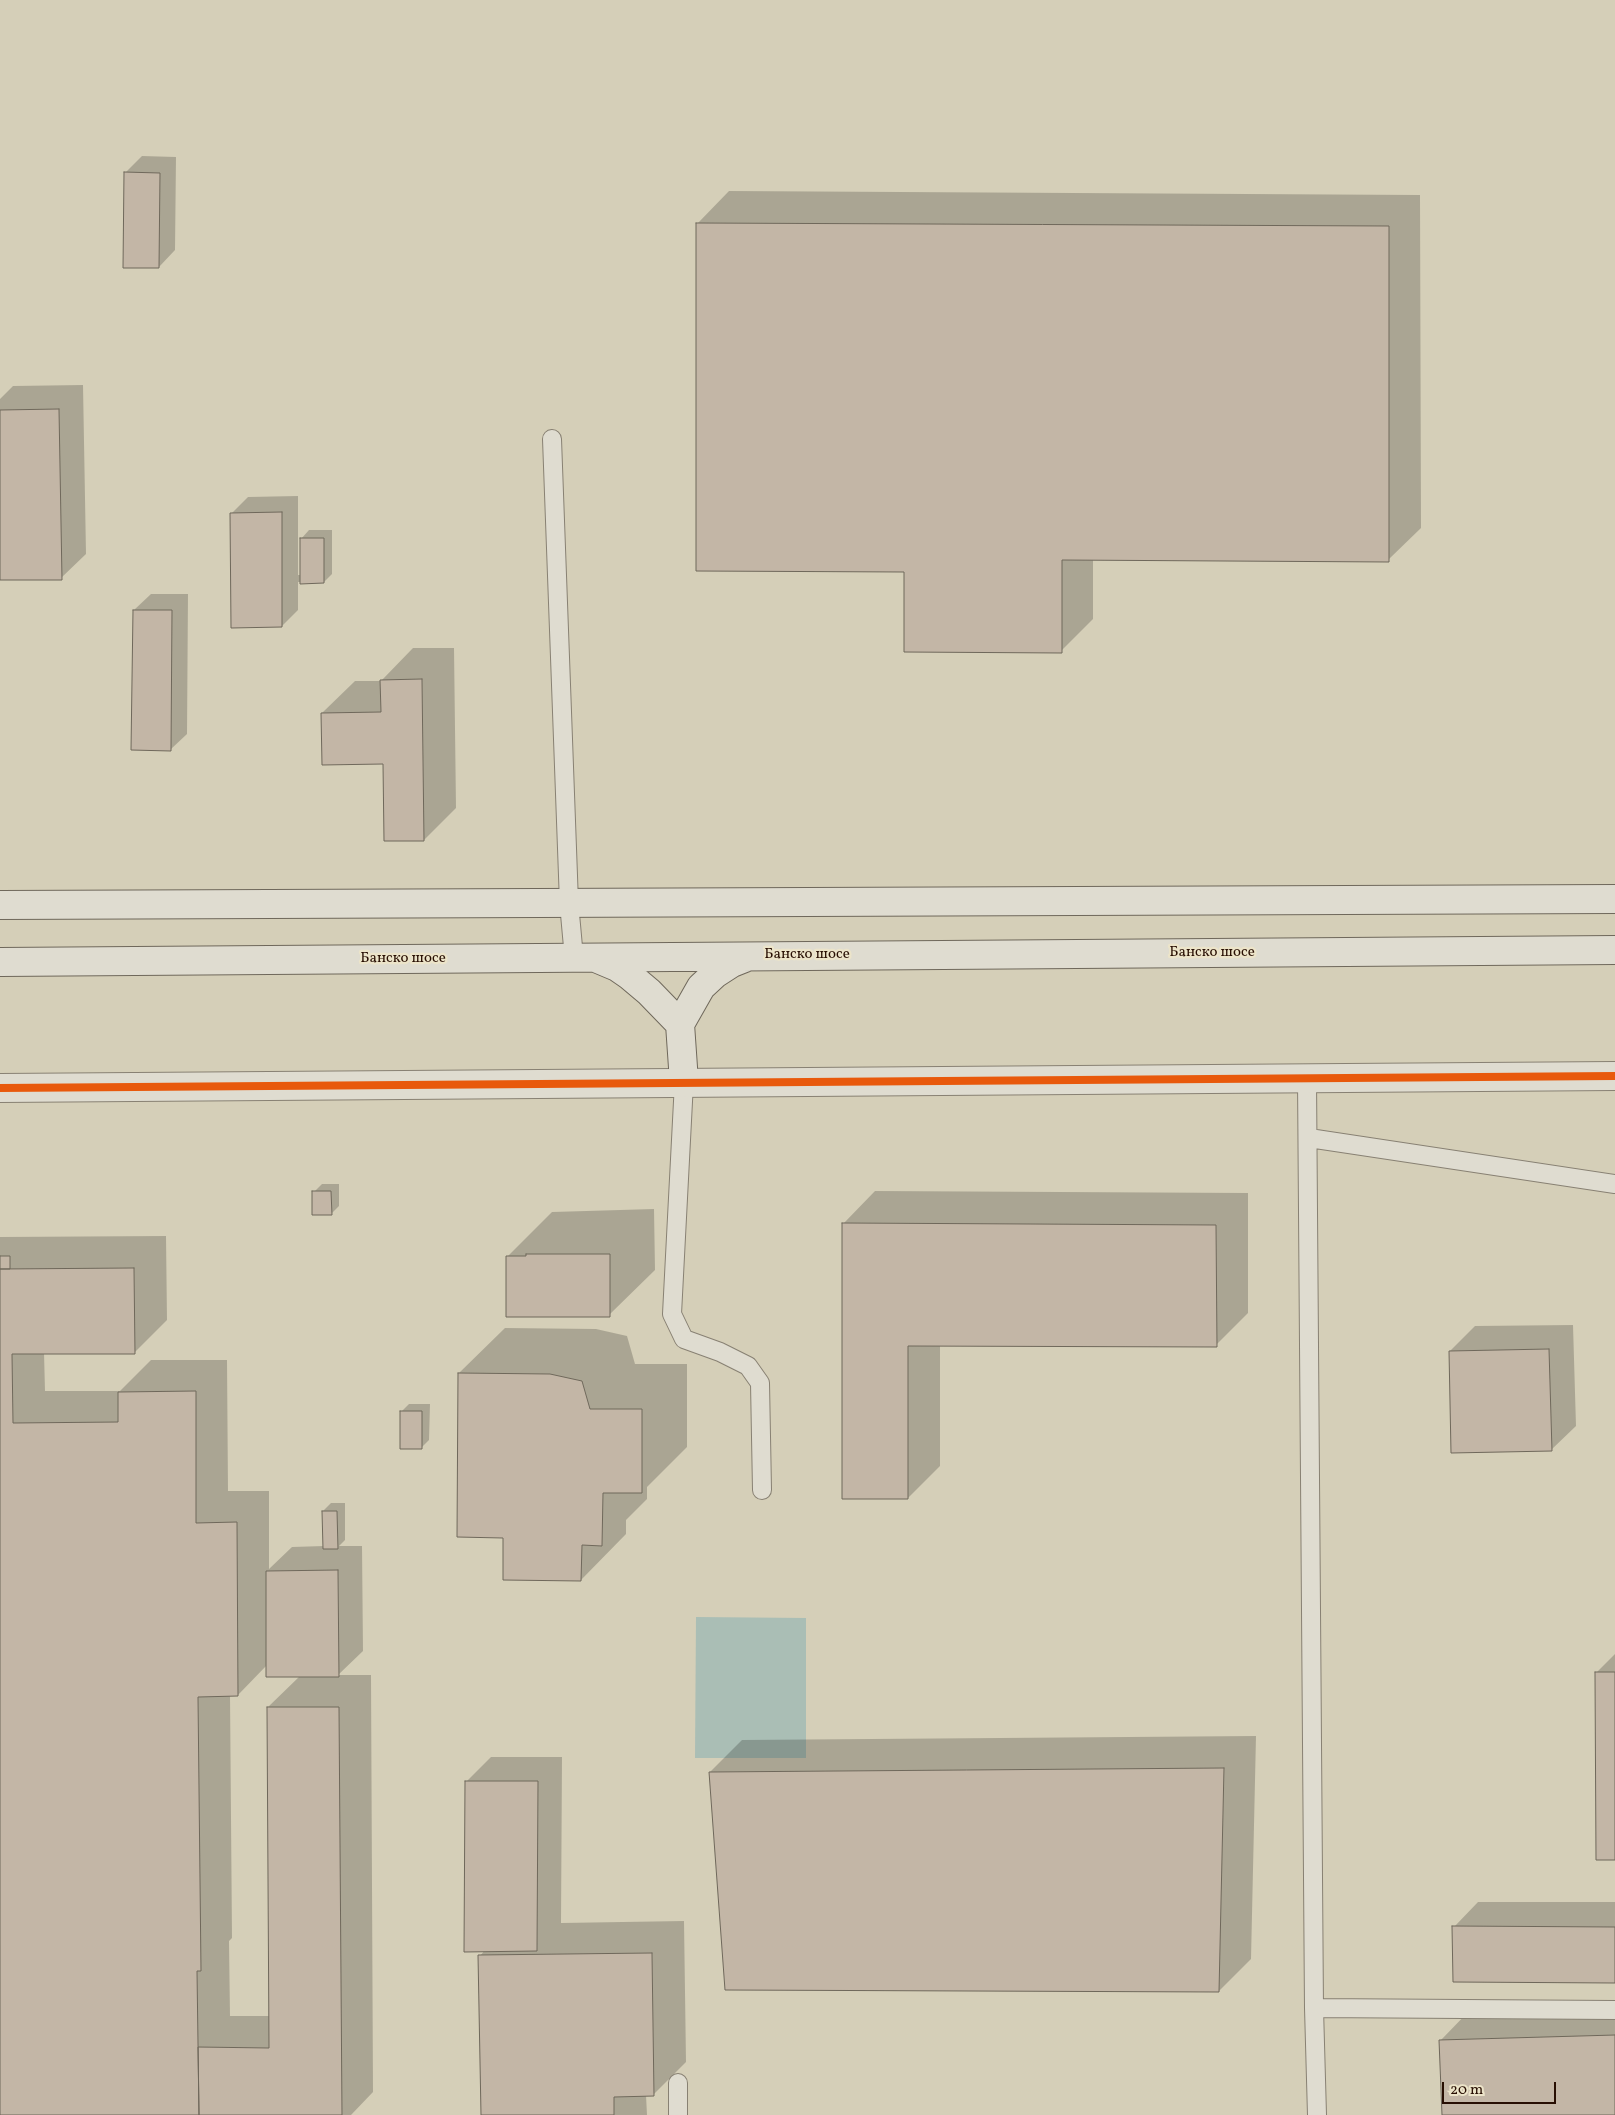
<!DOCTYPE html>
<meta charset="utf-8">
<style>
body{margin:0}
#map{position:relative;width:1615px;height:2115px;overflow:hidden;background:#d5cfb8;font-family:Vollkorn,serif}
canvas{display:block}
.scale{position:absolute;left:1442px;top:2082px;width:114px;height:22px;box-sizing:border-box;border:2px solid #280f03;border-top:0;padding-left:6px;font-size:15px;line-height:18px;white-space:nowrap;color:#280f03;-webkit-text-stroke:4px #ece4c9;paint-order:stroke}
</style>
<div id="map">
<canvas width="1615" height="2115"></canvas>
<div class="scale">20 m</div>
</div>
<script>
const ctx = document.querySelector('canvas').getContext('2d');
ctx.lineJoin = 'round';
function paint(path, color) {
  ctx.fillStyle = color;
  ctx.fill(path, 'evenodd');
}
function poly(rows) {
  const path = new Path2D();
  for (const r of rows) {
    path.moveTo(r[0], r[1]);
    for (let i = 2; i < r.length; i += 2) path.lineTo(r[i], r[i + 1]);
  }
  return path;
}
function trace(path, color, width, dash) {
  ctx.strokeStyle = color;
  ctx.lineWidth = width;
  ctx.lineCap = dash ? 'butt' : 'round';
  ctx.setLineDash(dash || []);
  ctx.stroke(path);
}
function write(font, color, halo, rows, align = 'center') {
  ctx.font = font + ' Vollkorn,serif';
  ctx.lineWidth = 4.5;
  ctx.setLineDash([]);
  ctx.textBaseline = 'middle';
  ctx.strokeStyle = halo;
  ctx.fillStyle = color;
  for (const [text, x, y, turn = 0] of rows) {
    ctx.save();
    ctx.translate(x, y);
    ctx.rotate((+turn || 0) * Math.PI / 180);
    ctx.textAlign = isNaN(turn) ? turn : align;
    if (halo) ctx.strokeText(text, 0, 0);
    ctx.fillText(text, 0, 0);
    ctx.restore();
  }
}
const water = poly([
 [696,1617,806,1618,806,1758,695,1758]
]);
const shadow = poly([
 [142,156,176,157,175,250,159,267,125,173],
 [729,191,1420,195,1421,528,1388,560,1093,559,1093,619,1061,651,905,571,697,224],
 [83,385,86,554,61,578,0,579,0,399,13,386],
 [298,496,298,575,301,575,301,539,309,530,332,530,332,574,324,582,298,582,298,610,282,626,232,513,248,497],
 [151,594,188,594,187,734,170,750,134,610],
 [413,648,454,648,456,808,424,840,384,763,322,713,355,681,381,681],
 [322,1184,339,1184,339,1206,331,1214,314,1192],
 [875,1191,1248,1193,1248,1313,1216,1345,940,1344,940,1466,908,1498,843,1224],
 [654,1209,655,1270,609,1315,507,1257,552,1212],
 [166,1236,167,1320,135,1352,44,1352,45,1391,120,1391,151,1360,227,1360,228,1491,269,1491,269,1569,292,1547,324,1546,323,1511,331,1503,345,1503,345,1540,339,1546,362,1546,363,1651,338,1675,371,1675,373,2092,351,2115,0,2115,0,1237],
 [267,1665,300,1676,268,1707,270,2016,230,2016,229,1941,232,1938,230,1695,238,1695],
 [1573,1325,1576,1426,1551,1450,1450,1351,1475,1326],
 [505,1328,596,1329,627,1336,635,1364,687,1364,687,1447,647,1487,647,1499,626,1520,626,1534,581,1580,504,1537,459,1373],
 [409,1404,430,1404,429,1440,421,1448,401,1412],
 [1615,1654,1615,1858,1596,1673],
 [1256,1736,1251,1959,1219,1991,710,1772,742,1740],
 [491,1757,562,1757,561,1923,684,1921,686,2062,653,2095,646,2095,647,2115,482,2115,480,1956,485,1950,466,1782],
 [1478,1902,1615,1902,1615,1982,1454,1927],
 [1615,2004,1615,2115,1443,2115,1440,2041,1472,2008]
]);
const building = poly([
 [124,172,160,173,159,268,123,268,124,172],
 [696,223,1389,226,1389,562,1062,560,1062,653,904,652,904,572,696,571,696,223],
 [59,409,62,580,0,580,0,410,59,409],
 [282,512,282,627,231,628,230,513,282,512],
 [300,538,324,538,324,583,300,584,300,538],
 [133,610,172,610,171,751,131,750,133,610],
 [422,679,424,841,384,841,383,764,322,765,321,713,381,712,380,680,422,679],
 [312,1191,331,1191,332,1215,312,1215,312,1191],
 [842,1223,1216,1225,1217,1347,908,1346,908,1499,842,1499,842,1223],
 [526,1254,610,1254,610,1317,506,1317,506,1256,526,1256,526,1254],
 [0,1256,10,1256,10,1269,0,1269,0,1256],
 [134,1268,135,1354,12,1354,13,1423,118,1422,118,1392,196,1391,196,1523,237,1522,238,1696,198,1697,201,1971,197,1971,199,2115,0,2115,0,1269,134,1268],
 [1549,1349,1552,1451,1451,1453,1449,1351,1549,1349],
 [458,1373,550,1374,582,1381,590,1409,642,1409,642,1493,603,1493,602,1546,582,1545,581,1581,503,1580,503,1538,457,1537,458,1373],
 [400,1411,422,1411,422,1449,400,1449,400,1411],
 [322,1511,337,1511,338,1549,323,1549,322,1511],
 [338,1570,339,1677,266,1677,266,1571,338,1570],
 [1595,1672,1615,1672,1615,1860,1596,1860,1595,1672],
 [267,1707,339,1707,342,2115,199,2115,198,2047,269,2048,267,1707],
 [1224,1768,1219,1992,725,1990,709,1772,1224,1768],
 [465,1781,538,1781,537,1951,464,1952,465,1781],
 [1452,1926,1615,1927,1615,1983,1453,1982,1452,1926],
 [652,1953,654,2096,614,2097,614,2115,481,2115,478,1955,652,1953],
 [1615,2035,1615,2115,1442,2115,1439,2040,1615,2035]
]);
const service = poly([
 [552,439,569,903,574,958],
 [1307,1079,1314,2008,1317,2115],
 [684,1082,672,1314,684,1339,720,1352,748,1366,760,1383,762,1490],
 [1309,1138,1615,1184],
 [1314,2008,1615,2010],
 [678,2083,678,2115]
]);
const minor = poly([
 [0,1088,1615,1076]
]);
const secondary = poly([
 [0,905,1615,899],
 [598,959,617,967,630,976,649,992,680,1024],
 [0,962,1615,950],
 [684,1082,680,1024,701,987,715,974,732,963,747,957]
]);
const cycleway = poly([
 [0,1088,1615,1076]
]);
const streetNames = [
 ["Банско шосе",1212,953],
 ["Банско шосе",807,955],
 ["Банско шосе",403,959]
];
paint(water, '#aabeb5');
paint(shadow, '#0003');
paint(building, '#c3b6a6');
trace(building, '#6f685b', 1);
trace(service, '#888173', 20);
trace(minor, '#888173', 30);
trace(secondary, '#6f685b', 30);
trace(service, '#dfdcd0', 18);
trace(minor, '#dfdcd0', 28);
trace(secondary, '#dfdcd0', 28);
trace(cycleway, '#e8590c', 8);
write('15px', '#280f03', '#ece4c9', streetNames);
</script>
